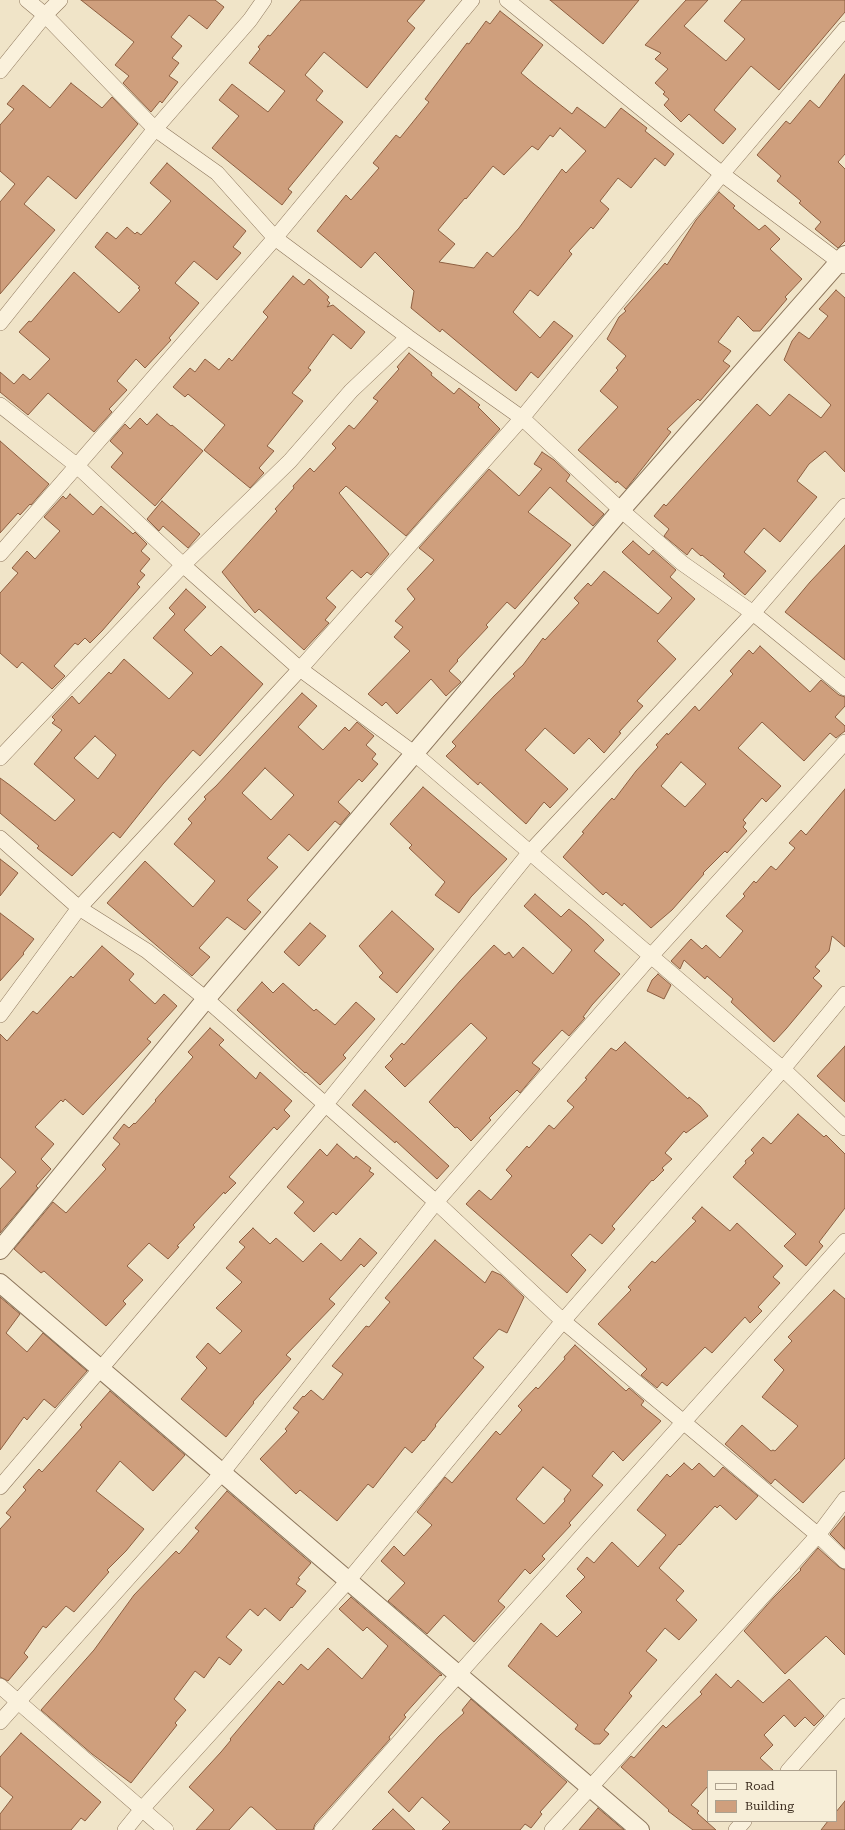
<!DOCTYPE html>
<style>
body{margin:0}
#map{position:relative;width:845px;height:1830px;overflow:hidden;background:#f0e4c8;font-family:"Roboto Serif",serif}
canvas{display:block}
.legend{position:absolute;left:707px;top:1770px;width:130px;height:52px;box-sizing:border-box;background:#f7eed8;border:1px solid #ada18e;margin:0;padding:5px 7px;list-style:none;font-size:12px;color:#3d2e20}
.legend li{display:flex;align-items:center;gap:8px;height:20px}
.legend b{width:20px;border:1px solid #ada18e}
</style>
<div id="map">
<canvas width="845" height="1830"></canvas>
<ul class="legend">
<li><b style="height:5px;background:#faf1dc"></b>Road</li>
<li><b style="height:11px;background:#cf9f7d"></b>Building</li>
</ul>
</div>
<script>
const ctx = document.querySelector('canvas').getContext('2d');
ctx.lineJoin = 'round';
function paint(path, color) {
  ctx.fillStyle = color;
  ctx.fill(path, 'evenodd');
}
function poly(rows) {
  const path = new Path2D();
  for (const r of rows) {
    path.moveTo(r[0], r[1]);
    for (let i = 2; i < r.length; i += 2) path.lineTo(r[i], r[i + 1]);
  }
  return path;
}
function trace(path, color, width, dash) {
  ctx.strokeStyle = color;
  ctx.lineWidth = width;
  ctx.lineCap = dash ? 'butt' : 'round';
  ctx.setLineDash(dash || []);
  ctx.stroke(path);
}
const building = poly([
 [81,0,215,0,224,7,207,29,189,15,171,37,182,46,172,58,179,63,169,76,178,82,162,103,160,101,151,112,123,83,129,76,115,65,134,42,81,0],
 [301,0,425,0,407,21,415,28,367,88,324,52,305,75,323,91,316,100,343,122,288,189,292,192,282,205,212,148,239,116,219,100,232,84,268,112,285,91,249,63,260,49,258,47,268,35,270,36,301,0],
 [550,0,639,0,603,44,550,0],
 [686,0,708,0,684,26,726,61,745,39,724,21,742,0,845,0,845,12,779,90,751,66,714,110,736,129,723,144,689,114,681,122,664,105,669,99,663,94,665,92,655,83,668,69,655,59,661,53,645,45,686,0],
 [500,11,543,45,521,73,534,84,572,114,577,107,605,128,621,108,647,128,645,131,674,154,665,166,655,158,631,188,618,178,600,201,609,209,593,229,591,227,569,251,572,254,538,296,530,290,513,312,540,338,554,321,573,336,538,378,531,372,516,391,442,329,440,332,411,308,414,291,375,252,361,268,317,231,346,195,351,200,379,168,373,163,396,135,400,138,429,102,425,99,467,43,469,44,486,21,490,24,500,11],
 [560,128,586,151,566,173,562,169,519,228,493,257,487,252,474,268,439,262,455,244,438,230,465,198,466,199,493,166,504,175,532,146,538,150,550,135,553,137,560,128],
 [845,74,845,154,838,162,845,169,845,241,838,248,815,229,821,222,799,203,801,201,777,181,781,176,757,155,786,121,790,124,810,100,819,108,845,74],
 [71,83,102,108,112,97,138,124,76,199,48,176,24,204,55,230,0,294,0,202,15,184,0,171,0,125,14,109,7,104,23,85,50,108,71,83],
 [167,163,246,231,233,247,241,253,217,280,194,261,175,283,199,303,169,338,171,340,145,368,136,359,117,381,127,390,109,409,112,412,94,432,48,393,28,415,0,392,0,372,14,384,23,374,30,380,50,359,19,332,29,321,31,322,74,272,119,313,140,290,138,288,140,287,95,247,107,232,116,239,127,227,135,234,137,232,141,235,151,224,171,201,150,183,167,163],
 [719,192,735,206,733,208,759,230,765,225,780,239,770,249,802,279,785,297,787,299,760,331,753,331,738,316,718,342,731,351,723,361,730,366,700,401,698,399,667,429,671,432,626,489,617,481,616,483,578,450,618,407,600,391,618,370,616,368,626,356,607,339,619,317,626,311,624,309,665,263,667,265,696,220,719,192],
 [293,276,304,285,309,279,329,297,327,300,330,303,327,307,333,305,365,332,351,349,333,334,308,368,311,370,292,393,303,401,267,446,274,451,259,468,264,473,250,488,204,450,225,425,188,394,185,397,173,387,190,368,195,372,205,359,219,370,229,358,232,361,268,317,263,312,293,276],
 [836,290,845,298,845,472,825,451,809,464,797,481,817,497,780,542,764,528,744,552,766,571,745,595,723,576,725,574,702,555,701,556,692,548,687,555,664,536,669,529,654,516,664,504,666,506,757,404,770,416,789,394,821,418,831,405,784,360,792,341,799,332,809,339,828,316,819,309,836,290],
 [409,353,432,373,431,375,454,394,459,388,480,405,478,407,500,429,406,536,346,486,339,493,389,554,371,575,367,572,361,578,352,570,326,598,336,607,325,620,329,623,304,650,259,609,255,613,222,572,277,511,275,509,294,488,293,486,310,468,314,472,336,448,332,444,349,425,354,429,378,401,373,398,399,369,397,367,409,353],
 [157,414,171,426,172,425,203,451,155,506,111,467,123,453,110,441,125,424,130,429,140,418,147,425,157,414],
 [0,441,49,484,31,505,30,504,20,515,18,513,0,533,0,441],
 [542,452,554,460,570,475,566,481,604,514,593,526,550,487,528,512,571,545,515,609,507,602,486,625,488,627,457,660,458,661,449,671,461,682,446,696,431,679,397,714,386,702,382,706,368,694,410,651,394,637,403,627,395,621,415,599,407,589,434,560,419,548,489,469,519,496,542,469,534,464,542,452],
 [70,494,93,515,101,506,133,534,135,532,147,544,141,551,150,559,140,571,145,575,137,584,140,587,102,631,90,643,85,638,78,645,75,643,54,666,65,676,52,689,22,662,17,668,0,653,0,593,18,573,12,568,27,551,35,559,60,531,44,517,63,496,66,499,70,494],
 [162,501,200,534,188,548,163,526,159,531,147,519,162,501],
 [633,541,649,555,653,550,676,570,670,577,695,599,657,641,676,659,637,701,643,706,619,732,621,733,604,753,589,738,574,754,545,728,525,750,568,789,550,808,544,802,526,824,480,782,478,785,446,756,456,746,452,742,494,696,515,676,513,674,523,665,543,638,545,640,579,603,574,598,588,583,591,586,604,571,658,614,672,598,622,552,633,541],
 [845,545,845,660,785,612,810,582,845,545],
 [186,589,206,607,184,630,211,656,221,646,263,684,200,756,193,750,163,784,120,838,113,832,72,876,37,848,39,846,0,813,0,778,11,786,55,821,75,800,34,764,62,730,52,723,55,720,52,717,72,696,79,704,109,672,111,674,124,659,169,699,193,673,153,638,175,614,169,608,186,589],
 [95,736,116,755,98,779,74,758,95,736],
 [760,646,810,692,821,680,839,695,845,697,845,706,835,717,845,726,845,731,836,738,830,733,804,761,762,722,738,748,781,786,766,802,762,798,743,820,746,823,743,827,747,831,727,853,725,851,703,873,704,874,672,910,651,928,624,903,622,906,606,892,603,895,563,857,584,833,582,832,602,809,612,798,614,800,636,771,658,747,656,745,667,733,668,735,695,706,699,711,733,674,730,671,749,650,753,654,760,646],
 [681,762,706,784,685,807,661,786,681,762],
 [302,693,317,706,298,727,323,750,345,727,349,731,357,722,374,736,366,745,376,754,372,759,378,764,362,782,359,779,338,802,350,813,340,825,335,821,308,851,289,834,267,858,278,867,247,900,261,912,245,930,227,917,199,948,210,957,192,976,107,903,145,861,193,907,215,881,174,844,192,823,188,819,206,799,204,797,216,786,302,693],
 [265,768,294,795,271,820,242,793,265,768],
 [423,787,507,859,471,897,459,913,435,895,445,882,409,848,412,845,390,824,423,787],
 [845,789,845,947,832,936,829,951,815,967,820,971,813,978,822,986,786,1029,774,1042,731,1002,733,999,707,976,705,979,684,960,680,969,671,961,691,939,702,949,706,945,720,958,743,931,726,916,745,896,743,894,754,881,756,883,771,866,776,870,795,848,789,843,801,830,806,835,845,789],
 [0,859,18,873,0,896,0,859],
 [535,894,561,917,569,909,587,924,604,940,594,951,620,974,592,1005,583,1017,585,1018,569,1036,562,1030,532,1063,540,1069,520,1093,517,1090,489,1118,491,1120,471,1141,457,1127,455,1128,429,1102,487,1038,471,1023,405,1087,385,1067,393,1059,390,1056,402,1043,404,1045,460,981,494,945,505,955,509,952,513,958,523,947,553,974,572,950,524,906,535,894],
 [392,911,434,949,397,993,379,977,383,973,359,946,392,911],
 [0,913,34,939,23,953,24,954,0,981,0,913],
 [310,923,326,936,299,966,284,952,310,923],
 [102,946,134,974,129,980,155,1004,164,994,177,1006,147,1039,151,1042,83,1115,65,1099,63,1102,61,1100,35,1127,54,1144,41,1159,51,1169,36,1186,38,1188,0,1233,0,1189,16,1172,0,1157,0,1034,7,1041,33,1011,37,1014,71,976,73,978,102,946],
 [658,974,671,985,664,999,647,991,652,980,658,974],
 [262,982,273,993,283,983,314,1011,316,1009,335,1025,356,1002,375,1019,343,1055,346,1058,320,1085,306,1072,305,1073,237,1010,262,982],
 [210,1028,224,1040,219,1045,256,1079,260,1072,292,1101,284,1110,290,1116,277,1130,274,1127,229,1177,236,1183,225,1194,224,1192,193,1225,195,1227,177,1246,179,1247,168,1259,149,1243,127,1266,143,1280,123,1301,126,1304,106,1326,44,1271,41,1273,14,1249,53,1202,66,1213,106,1169,102,1165,120,1144,113,1138,124,1124,129,1128,134,1123,135,1124,156,1101,155,1100,193,1057,188,1052,210,1028],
 [625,1042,688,1099,689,1097,700,1106,708,1116,686,1133,684,1131,665,1153,672,1159,662,1168,664,1170,653,1181,652,1180,612,1226,615,1229,602,1244,590,1234,571,1255,586,1270,567,1293,466,1204,479,1190,491,1200,512,1176,506,1170,527,1146,529,1148,549,1125,554,1129,574,1107,567,1101,587,1079,585,1078,611,1048,616,1051,625,1042],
 [845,1046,845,1102,817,1076,845,1046],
 [365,1090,449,1166,437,1179,396,1141,395,1143,352,1105,365,1090],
 [798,1114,824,1137,826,1135,845,1154,845,1208,819,1242,823,1246,806,1266,784,1246,796,1234,733,1177,746,1163,745,1161,754,1153,751,1150,763,1137,771,1144,798,1114],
 [337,1144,354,1159,356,1156,371,1168,369,1171,374,1174,336,1215,333,1212,314,1232,294,1213,304,1202,287,1187,320,1149,327,1156,337,1144],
 [702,1207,730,1231,737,1223,783,1266,773,1277,780,1283,758,1307,762,1311,750,1323,745,1317,712,1353,705,1347,667,1386,662,1382,657,1388,641,1375,647,1369,598,1324,631,1290,628,1287,652,1261,655,1263,696,1221,692,1218,702,1207],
 [253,1228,270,1244,276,1238,303,1262,321,1243,341,1261,360,1238,377,1253,364,1267,361,1264,329,1299,335,1304,286,1355,291,1359,253,1402,254,1403,226,1437,181,1399,207,1368,196,1357,208,1343,220,1354,242,1331,216,1308,242,1282,226,1268,245,1247,239,1242,253,1228],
 [435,1240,485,1283,492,1271,501,1275,524,1297,507,1333,499,1329,473,1358,484,1367,435,1425,436,1426,424,1441,423,1440,412,1453,405,1447,373,1488,368,1484,337,1521,300,1490,296,1494,260,1459,287,1431,285,1429,299,1412,293,1408,303,1396,304,1397,311,1390,323,1400,343,1374,332,1366,366,1326,369,1327,390,1302,385,1298,435,1240],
 [834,1290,845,1299,845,1458,803,1503,775,1479,771,1484,725,1444,742,1425,771,1451,773,1450,775,1451,798,1426,762,1397,784,1370,774,1360,792,1341,788,1337,834,1290],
 [0,1297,20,1314,6,1333,27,1352,43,1333,87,1371,55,1408,44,1399,27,1420,24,1417,0,1450,0,1297],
 [575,1345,626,1391,629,1388,644,1401,641,1405,661,1421,623,1461,613,1451,592,1476,603,1485,569,1523,571,1525,542,1556,545,1559,530,1574,525,1569,498,1601,505,1607,474,1642,444,1615,427,1634,388,1601,405,1583,381,1561,394,1546,404,1556,432,1525,417,1512,445,1477,452,1483,496,1431,500,1435,522,1410,518,1406,536,1387,538,1389,565,1359,564,1357,575,1345],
 [543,1467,571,1490,564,1499,565,1501,544,1524,516,1499,543,1467],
 [110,1391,185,1455,153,1491,120,1461,96,1491,144,1529,126,1551,107,1570,109,1572,74,1612,66,1606,46,1628,43,1626,24,1653,28,1657,8,1681,0,1677,0,1529,11,1517,6,1513,26,1490,23,1487,39,1469,42,1472,82,1427,80,1425,110,1391],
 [684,1463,692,1470,699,1463,714,1477,723,1467,758,1496,736,1520,720,1505,717,1508,715,1506,680,1545,679,1544,659,1568,684,1591,676,1600,697,1620,679,1640,665,1628,646,1651,657,1660,629,1693,632,1696,604,1730,609,1734,600,1744,594,1744,575,1729,578,1725,508,1666,541,1623,557,1637,582,1612,566,1596,585,1577,577,1569,587,1557,594,1563,612,1542,638,1567,666,1535,637,1510,667,1474,670,1477,684,1463],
 [227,1491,311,1563,298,1578,300,1579,296,1584,306,1591,292,1608,291,1607,280,1621,265,1608,258,1616,250,1609,226,1637,242,1650,230,1665,219,1657,204,1678,195,1671,174,1699,186,1710,175,1723,177,1725,131,1783,92,1754,41,1710,94,1650,134,1595,176,1551,179,1554,199,1531,195,1528,227,1491],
 [845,1516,845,1549,830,1534,845,1516],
 [818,1548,839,1567,845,1570,845,1655,826,1636,785,1674,744,1631,774,1597,801,1570,800,1569,818,1548],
 [351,1597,442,1675,441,1676,440,1675,404,1715,406,1717,389,1737,390,1739,315,1824,313,1830,277,1830,252,1807,250,1807,229,1830,196,1830,214,1810,189,1787,221,1752,231,1740,230,1739,279,1681,283,1685,301,1664,308,1670,328,1648,362,1679,388,1646,367,1627,363,1631,339,1609,351,1597],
 [716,1674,731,1688,738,1680,763,1703,789,1679,824,1716,814,1726,805,1717,795,1727,784,1715,764,1735,773,1745,760,1758,774,1771,708,1771,708,1786,691,1805,699,1811,697,1813,716,1830,693,1830,668,1811,669,1810,621,1767,631,1756,634,1758,663,1725,666,1728,702,1694,700,1692,716,1674],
 [471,1699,567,1782,540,1812,542,1814,531,1828,525,1824,520,1830,442,1830,450,1822,422,1797,409,1812,388,1792,439,1736,464,1713,462,1710,471,1699],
 [21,1733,101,1802,85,1821,81,1818,71,1830,0,1830,0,1814,13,1797,0,1786,0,1757,21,1733],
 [845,1801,845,1830,821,1830,828,1821,836,1821,836,1812,845,1801],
 [598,1808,624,1830,579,1830,598,1808],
 [393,1809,415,1830,372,1830,393,1809]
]);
const minor = poly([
 [27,0,45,15,155,129,217,173,275,238,408,337,522,418,621,510,682,563,753,613,845,688],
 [507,0,722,174,845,266],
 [0,71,45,15,60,0],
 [0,323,155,129,250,20,264,0],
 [0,405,76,465,183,565,300,669,415,754,783,1069,845,1128],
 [0,554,275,238,472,0],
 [0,758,183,565,290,461,351,391,408,337],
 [0,838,79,908,147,951,206,999,436,1202,563,1321,818,1535,845,1561],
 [0,1015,79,908,300,669,522,418,722,174,845,29],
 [0,1487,326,1104,530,852,753,613,845,506],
 [0,1686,166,1830],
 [0,1722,222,1473,436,1202,651,956,845,742],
 [788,1771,845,1706],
 [125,1830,142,1809,348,1581,563,1321,783,1069,845,994],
 [322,1830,458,1675,845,1241],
 [552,1830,818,1535,845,1499],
 [736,1830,744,1821]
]);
const tertiary = poly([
 [0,1250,206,999,621,510,845,255],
 [0,1283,640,1830]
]);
paint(building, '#cf9f7d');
trace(building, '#8d5f41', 1);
trace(minor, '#8d765c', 16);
trace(tertiary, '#8d765c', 20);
trace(minor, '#faf1dc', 15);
trace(tertiary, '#faf1dc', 18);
</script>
